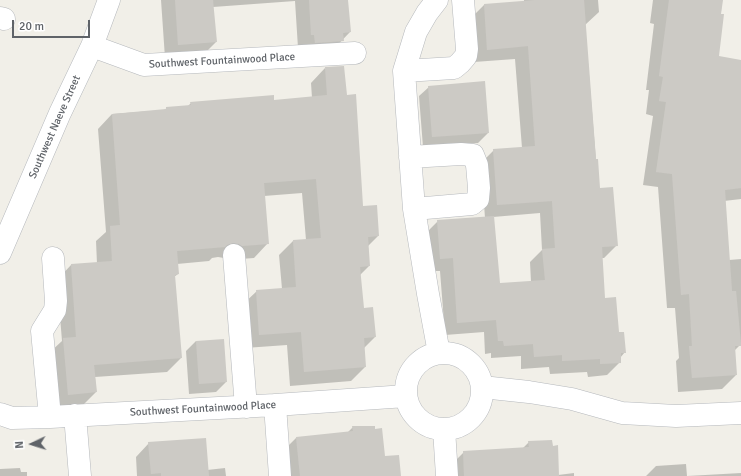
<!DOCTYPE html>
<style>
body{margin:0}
#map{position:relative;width:741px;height:476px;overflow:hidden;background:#f1efe8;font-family:Signika,sans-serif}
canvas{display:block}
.north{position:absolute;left:12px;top:424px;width:40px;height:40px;-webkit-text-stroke:3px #fff;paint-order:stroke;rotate:266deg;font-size:11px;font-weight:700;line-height:16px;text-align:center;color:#5f6368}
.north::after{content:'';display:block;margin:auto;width:14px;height:18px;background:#5f6368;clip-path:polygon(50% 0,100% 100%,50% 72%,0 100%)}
.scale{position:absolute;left:12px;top:20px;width:78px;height:18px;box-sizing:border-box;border:2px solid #5f6368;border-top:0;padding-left:5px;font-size:12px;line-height:14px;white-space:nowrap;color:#5f6368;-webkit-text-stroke:3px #fff;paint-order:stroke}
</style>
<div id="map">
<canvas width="741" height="476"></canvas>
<div class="north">N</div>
<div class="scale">20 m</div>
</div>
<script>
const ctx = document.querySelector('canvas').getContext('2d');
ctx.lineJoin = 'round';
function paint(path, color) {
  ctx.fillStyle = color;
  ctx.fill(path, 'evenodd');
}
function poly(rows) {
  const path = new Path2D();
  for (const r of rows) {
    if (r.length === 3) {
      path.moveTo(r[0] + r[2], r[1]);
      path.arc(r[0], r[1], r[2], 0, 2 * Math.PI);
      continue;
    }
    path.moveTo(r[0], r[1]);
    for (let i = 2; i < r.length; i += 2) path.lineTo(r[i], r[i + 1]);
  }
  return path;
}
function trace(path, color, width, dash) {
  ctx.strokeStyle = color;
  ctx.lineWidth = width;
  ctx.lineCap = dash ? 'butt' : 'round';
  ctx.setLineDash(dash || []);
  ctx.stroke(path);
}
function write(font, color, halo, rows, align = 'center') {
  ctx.font = font + ' Signika,sans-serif';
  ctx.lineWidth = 3;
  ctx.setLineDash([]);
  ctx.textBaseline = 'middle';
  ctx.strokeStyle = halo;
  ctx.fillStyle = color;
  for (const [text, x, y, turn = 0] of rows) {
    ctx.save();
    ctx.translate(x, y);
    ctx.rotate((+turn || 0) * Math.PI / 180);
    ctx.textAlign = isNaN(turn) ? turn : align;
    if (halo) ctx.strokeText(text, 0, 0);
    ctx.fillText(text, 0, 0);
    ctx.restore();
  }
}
const shadow = poly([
 [161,0,347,0,350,32,329,54,298,48,295,1,213,7,216,42,202,56,165,58],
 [524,0,598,0,599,12,585,25,596,160,599,189,617,245,604,258,601,258,604,299,625,352,620,358,620,362,607,375,588,377,587,372,550,374,549,367,521,369,521,356,491,358,491,353,485,354,484,332,445,335,440,271,428,271,425,234,438,221,485,218,481,163,494,150,522,148,515,59,474,62,471,18,484,5,524,2],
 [540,213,542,250,530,262,531,282,499,284,493,217],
 [653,0,722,0,717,57,741,61,741,199,724,201,729,260,741,259,741,344,734,351,736,375,722,389,678,392,676,361,679,358,675,308,667,308,658,187,643,185,653,116,646,114,649,90,646,90,654,24,650,23],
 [325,68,346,96,362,207,378,236,368,246,369,266,360,275,363,309,375,337,364,348,365,367,351,381,290,386,287,345,245,348,242,305,257,291,282,289,279,255,293,241,306,240,302,193,264,196,268,243,254,258,227,260,224,258,218,257,212,258,209,261,177,264,178,274,174,277,181,358,167,372,95,377,96,392,82,406,54,409,49,353,62,341,57,280,71,265,97,264,96,241,106,232,98,129,112,114,164,110,167,108,187,107,191,103,273,101,312,98,311,83],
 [429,87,488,133,478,143,423,147,419,96],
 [196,341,226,382,216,392,189,394,186,351],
 [353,427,384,457,400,476,285,476,283,451,296,438,347,433],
 [529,442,558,475,574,473,574,476,451,476,451,465,464,452,522,449],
 [149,443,207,470,225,468,226,476,137,476,136,457],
 [686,464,687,476,741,473,741,476,646,476,656,466],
 [20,468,21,472,27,472,27,476,0,476,0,469]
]);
const building = poly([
 [175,0,213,0,217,42,178,45],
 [309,0,348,0,351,32,343,33,344,41,315,43,314,35,311,35],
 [535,0,584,0,596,159,598,159,600,188,613,187,618,246,602,247,605,298,616,297,619,332,624,332,626,353,621,353,621,363,600,364,600,359,562,361,562,355,534,357,533,344,504,346,503,341,498,341,496,320,457,323,453,258,440,259,437,220,494,216,500,283,545,280,542,249,555,248,552,201,497,205,493,149,535,146,528,46,487,50,484,4],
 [669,0,723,0,721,14,724,14,719,56,741,60,741,188,725,190,732,291,736,291,741,344,741,346,735,346,737,375,692,378,689,346,692,346,689,294,681,295,672,174,656,172,666,102,659,101,663,77,659,76],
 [344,66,347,95,356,94,363,206,377,205,379,236,368,237,370,266,360,267,364,308,373,307,376,337,364,338,366,367,304,372,301,332,259,335,256,290,296,287,293,240,321,238,316,179,264,183,269,244,242,246,239,244,233,243,227,245,225,247,177,251,179,274,175,275,182,358,94,365,97,392,68,395,63,338,76,337,71,264,112,261,110,226,120,225,112,114,166,109,166,107,191,105,190,102,274,95,274,100,327,95,325,67],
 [485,81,489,133,432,137,428,86],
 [224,339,227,382,199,384,196,341],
 [352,426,375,426,375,429,382,428,385,456,399,455,401,476,300,476,296,437,353,431],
 [206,438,209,476,161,476,161,473,151,474,148,442],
 [552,440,553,446,558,445,559,476,464,476,463,451,529,447,528,441]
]);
const minor = poly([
 [437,0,427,13,416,32,404,71,414,209,428,294,439,353],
 [0,18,4,19],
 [92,46,144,65,355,53],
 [404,71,454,68,460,63,466,56,467,49,463,0],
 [410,157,461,154,473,155,477,165,479,188,478,199,472,204,414,209],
 [0,253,60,113,92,46,109,0],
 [234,255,246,407],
 [444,391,38],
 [482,387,529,392,572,399,622,413,676,416,741,413],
 [275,405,280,476],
 [0,414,12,418,50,417,275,405,406,396],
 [75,415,80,476],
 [50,417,42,331,55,310,56,301,53,258],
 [444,429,447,476]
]);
const streetNames = [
 ["Southwest Fountainwood Place",222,61,-3],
 ["Southwest Naeve Street",55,127,-66],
 ["Southwest Fountainwood Place",203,409,-3]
];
paint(shadow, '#0003');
paint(building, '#cccac5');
trace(minor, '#b5b8bc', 23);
trace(minor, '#fff', 22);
write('11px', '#5f6368', '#fff', streetNames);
</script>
